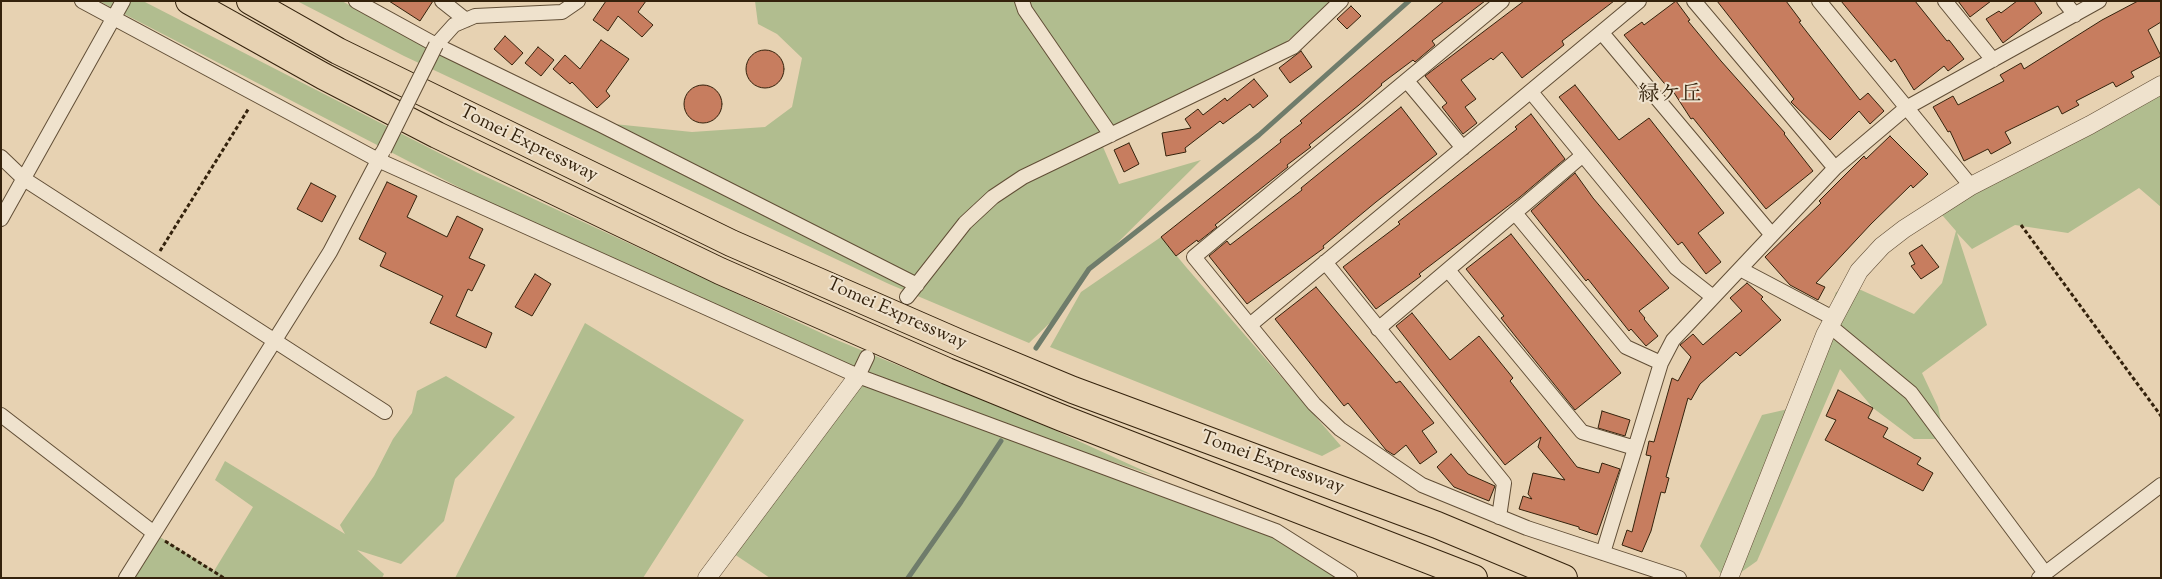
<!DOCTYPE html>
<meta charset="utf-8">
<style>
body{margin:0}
#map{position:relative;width:2162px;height:579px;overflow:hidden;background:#e7d2b2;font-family:"Sorts Mill Goudy",serif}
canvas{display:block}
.frame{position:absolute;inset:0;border:2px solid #34220c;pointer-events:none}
</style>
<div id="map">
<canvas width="2162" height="579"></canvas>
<div class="frame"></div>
</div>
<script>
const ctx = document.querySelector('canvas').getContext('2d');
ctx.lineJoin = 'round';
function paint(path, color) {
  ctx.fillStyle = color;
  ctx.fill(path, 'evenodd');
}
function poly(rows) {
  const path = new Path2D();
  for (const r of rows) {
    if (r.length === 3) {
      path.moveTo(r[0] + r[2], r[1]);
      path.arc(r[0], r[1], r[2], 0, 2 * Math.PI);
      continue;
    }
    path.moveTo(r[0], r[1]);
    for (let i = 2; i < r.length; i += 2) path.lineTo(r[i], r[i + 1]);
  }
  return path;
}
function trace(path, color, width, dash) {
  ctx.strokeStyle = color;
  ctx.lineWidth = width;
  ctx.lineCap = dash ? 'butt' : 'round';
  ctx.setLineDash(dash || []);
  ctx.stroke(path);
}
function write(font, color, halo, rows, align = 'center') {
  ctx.font = font + ' "Sorts Mill Goudy","Noto Serif JP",serif';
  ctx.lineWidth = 4;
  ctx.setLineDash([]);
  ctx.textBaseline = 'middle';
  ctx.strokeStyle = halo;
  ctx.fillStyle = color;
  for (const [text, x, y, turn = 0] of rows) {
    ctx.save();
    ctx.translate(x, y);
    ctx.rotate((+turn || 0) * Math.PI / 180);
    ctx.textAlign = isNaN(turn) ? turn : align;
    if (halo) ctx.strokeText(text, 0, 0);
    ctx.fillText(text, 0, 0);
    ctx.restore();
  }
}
const green = poly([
 [99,1,143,1,476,172,832,338,1050,428,1155,476,895,389,1280,534,1339,578,770,578,728,550,858,376,576,248],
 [297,1,342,1,417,43,614,124,692,132,765,127,792,107,802,58,777,34,758,24,755,1,1337,1,1257,65,1100,140,1119,184,1201,160,1085,275,1058,315,1029,343,889,284,404,56],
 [2161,80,2161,207,2139,188,2068,233,2015,225,1972,249,1957,233,1987,325,1922,373,1938,407,1945,439,1914,439,1873,408,1840,369,1757,561,1733,578,1724,578,1700,546,1762,415,1797,407,1836,292,1861,290,1914,314,1942,283,1956,231,1936,208],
 [1161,237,1186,267,1341,446,1322,456,1050,347,1081,292],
 [585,323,744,420,643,578,455,578],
 [446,376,515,417,455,479,444,521,401,564,357,550,384,574,382,578,128,578,160,537,214,571,253,507,215,480,225,461,345,534,340,525,374,476,393,439,412,413,417,391]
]);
const stream = poly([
 [1036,348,1089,269,1259,135,1409,1],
 [908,578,961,502,1001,441]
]);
const building = poly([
 [389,1,433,1,420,21,389,1],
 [606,1,646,1,638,12,653,25,642,37,618,16,608,31,593,20,606,1],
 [1444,1,1485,1,1432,41,1435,45,1415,62,1413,60,1381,84,1382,85,1359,105,1309,145,1311,147,1287,165,1288,167,1215,225,1217,227,1198,242,1197,240,1176,256,1161,237,1281,142,1280,140,1302,123,1300,121,1444,1],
 [1524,1,1614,1,1562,41,1564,45,1522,78,1502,52,1493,60,1491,58,1461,80,1476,99,1465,107,1477,123,1463,134,1442,107,1447,103,1425,76,1524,1],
 [1676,1,1690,20,1688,21,1721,61,1785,133,1784,134,1813,171,1766,209,1693,118,1691,119,1671,88,1669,89,1624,35,1642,22,1644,25,1676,1],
 [1717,1,1786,1,1801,21,1799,22,1860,100,1868,93,1884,111,1870,124,1859,111,1830,140,1791,102,1794,99,1717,1],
 [1841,1,1915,1,1947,41,1949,40,1964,59,1948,71,1944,66,1914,90,1895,59,1891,62,1841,1],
 [1958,1,1991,1,1970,17,1958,1],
 [2017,1,2034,1,2042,13,2003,43,1986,19,1999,11,2001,13,2017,1],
 [2138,1,2161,1,2161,22,2148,30,2161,56,2131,72,2134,77,2116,87,2113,82,2076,101,2079,105,2062,114,2058,106,2005,132,2011,143,1991,154,1988,149,1964,161,1950,131,1948,132,1933,107,1953,96,1958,105,2004,81,2000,75,2021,63,2024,69,2102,20,2138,1],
 [1351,6,1361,16,1347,29,1337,19,1351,6],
 [505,36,523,53,512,65,494,49,505,36],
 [601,40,629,59,606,91,610,96,597,108,572,82,570,84,553,69,565,55,580,69,601,40],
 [538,47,554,60,541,76,525,63,538,47],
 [765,69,19],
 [1301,51,1312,67,1290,83,1279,68,1301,51],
 [1254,79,1268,96,1253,108,1250,104,1223,124,1220,121,1185,148,1186,152,1166,156,1162,133,1191,128,1185,119,1198,109,1203,115,1225,98,1227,101,1254,79],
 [703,104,19],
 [1575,85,1619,140,1649,118,1724,213,1698,233,1721,262,1706,274,1682,242,1678,245,1559,97,1575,85],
 [1401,107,1437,154,1376,202,1323,246,1324,248,1247,304,1209,256,1227,241,1230,245,1302,190,1301,188,1401,107],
 [1531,114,1565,159,1520,197,1419,274,1421,276,1376,309,1343,267,1400,224,1398,222,1517,129,1515,127,1531,114],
 [1890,136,1928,174,1913,188,1911,185,1871,224,1816,283,1825,287,1818,300,1790,285,1765,257,1821,203,1819,201,1864,156,1866,159,1890,136],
 [1129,143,1139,164,1124,172,1114,150,1129,143],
 [1575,173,1593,198,1669,288,1639,311,1645,318,1644,319,1658,336,1646,346,1631,329,1629,331,1588,279,1586,281,1531,211,1575,173],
 [387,182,417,196,407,217,447,237,457,216,483,229,469,258,485,265,472,291,468,289,456,316,492,333,486,348,430,323,443,296,380,266,386,253,359,239,387,182],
 [311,183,336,196,322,222,297,209,311,183],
 [1511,234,1621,373,1575,410,1516,337,1501,318,1504,316,1466,269,1511,234],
 [1922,245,1939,267,1921,279,1911,266,1915,264,1909,253,1922,245],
 [535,274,551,284,532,316,515,307,535,274],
 [1747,283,1763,297,1761,299,1781,320,1740,356,1736,352,1700,384,1691,400,1688,398,1666,477,1669,478,1665,493,1661,492,1651,531,1642,552,1622,545,1627,530,1632,532,1651,456,1646,455,1649,441,1654,442,1672,378,1678,381,1691,357,1680,345,1693,334,1703,345,1742,311,1730,298,1747,283],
 [1316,287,1396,383,1400,381,1434,423,1422,431,1437,452,1420,464,1406,445,1394,455,1386,450,1348,403,1344,406,1275,319,1316,287],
 [1412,313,1450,360,1479,336,1513,378,1510,381,1577,467,1599,473,1602,463,1620,469,1597,535,1579,529,1579,527,1519,509,1523,496,1532,499,1528,494,1533,473,1565,480,1538,447,1541,437,1505,465,1396,326,1412,313],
 [1838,390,1873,408,1868,418,1888,428,1883,437,1921,458,1917,464,1933,473,1923,491,1825,440,1836,420,1826,416,1838,390],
 [1602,411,1630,420,1625,436,1598,428,1602,411],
 [1451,454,1468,474,1495,486,1489,501,1454,487,1437,467,1451,454]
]);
const path = poly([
 [2021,225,2161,416],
 [160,251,249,108],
 [165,541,224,578]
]);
const minor = poly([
 [82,1,378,160,858,376,1276,531,1350,578],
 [356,1,436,45,601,125,917,285],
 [442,1,466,20],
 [1022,1,1025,10,1111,135],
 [1502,1,1194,257,1314,404,1340,429,1422,485,1527,528,1679,578],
 [1694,1,1835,168],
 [1819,1,1971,186],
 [1945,1,1993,60],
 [2064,1,2075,15],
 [1602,33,1772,235],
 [436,45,454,25,475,16,562,12,578,1],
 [1407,81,1463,148],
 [1531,92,1676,268,1713,297],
 [1,157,24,179,385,412],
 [1515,213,1626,347,1661,363],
 [1,219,123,1],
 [1325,262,1504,483,1499,517],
 [1740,269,1833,318],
 [1448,270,1582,432,1635,448],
 [907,297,965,223,993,197,1023,177,1293,47,1341,1],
 [1250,325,1639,1],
 [1830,326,1911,393,2045,573],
 [1378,329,1583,155],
 [858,376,867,357],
 [1,415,154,533],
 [1603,553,1661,363,1673,340,1835,168,1906,108,2099,1],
 [126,578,330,252,382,153],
 [2039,578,2161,485]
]);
const tertiary = poly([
 [707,578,858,376],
 [1729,578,1825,335,1859,271,1882,246,1904,229,1971,186,2090,125,2161,85]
]);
const motorway = poly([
 [189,1,323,76,437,135,720,271,947,371,1062,418,1474,578],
 [250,1,338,51,731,243,960,343,1073,390,1437,525,1564,578]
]);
const minorBridge = poly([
 [384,150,436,45]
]);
const streetNames = [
 ["Tomei Expressway",528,145,26],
 ["Tomei Expressway",896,315,24],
 ["Tomei Expressway",1272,464,20]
];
const quarterNames = [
 ["緑ケ丘",1670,96]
];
paint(green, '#b1bd8f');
trace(stream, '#6f7c6b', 5);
paint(building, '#c77d5f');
trace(building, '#34220c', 1);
trace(minor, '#614e36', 16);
trace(tertiary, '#614e36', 19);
trace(motorway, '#34220c', 28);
trace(path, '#34220c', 3, [4, 2.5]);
trace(minor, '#efe2cd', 14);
trace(tertiary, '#efe2cd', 18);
trace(motorway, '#e7d2b2', 26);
trace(minorBridge, '#614e36', 16, []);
trace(minorBridge, '#efe2cd', 14);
write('19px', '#34220c', '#efe2cd', streetNames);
write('21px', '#34220c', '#efe2cd', quarterNames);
</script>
